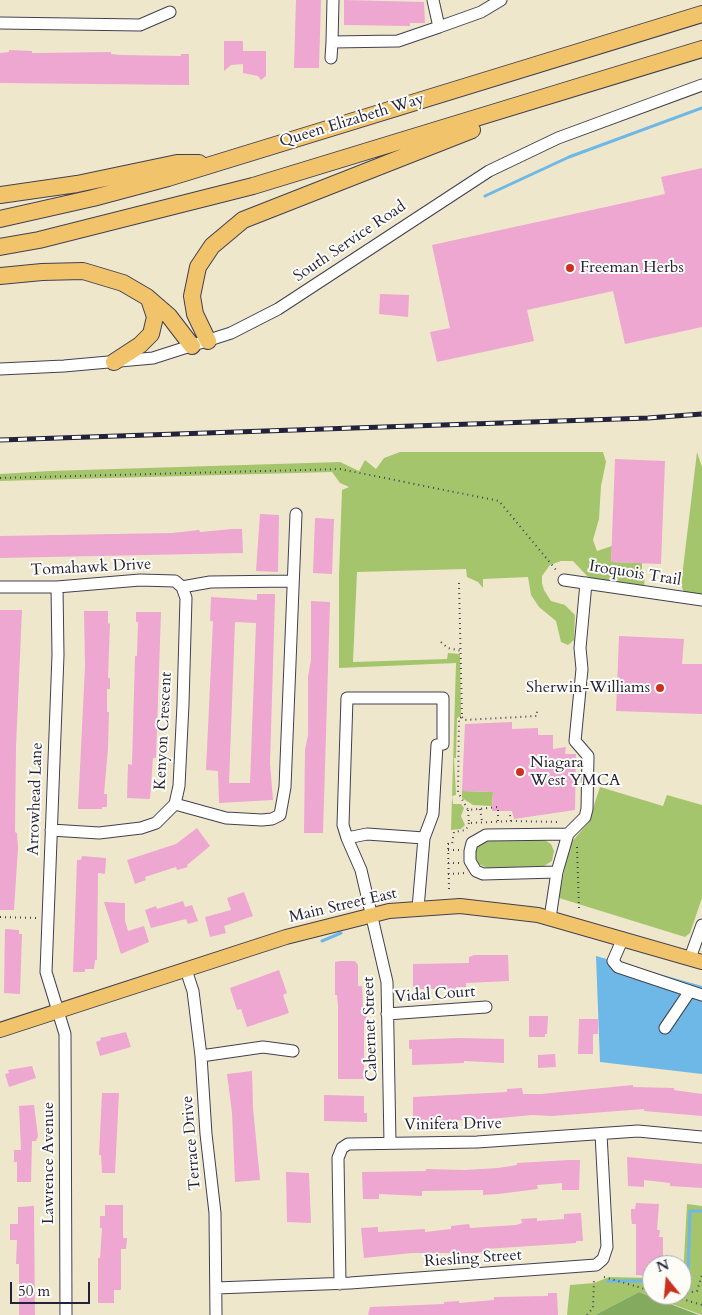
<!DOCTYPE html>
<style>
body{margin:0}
#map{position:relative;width:702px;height:1315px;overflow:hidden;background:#efe7cc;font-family:Cardo,serif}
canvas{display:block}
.north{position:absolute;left:642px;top:1255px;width:50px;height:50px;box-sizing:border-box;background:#fdfcf7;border:1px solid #a5a5ac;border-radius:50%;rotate:343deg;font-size:14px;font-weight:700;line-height:20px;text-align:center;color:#22223b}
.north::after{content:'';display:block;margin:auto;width:18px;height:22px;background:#c8321e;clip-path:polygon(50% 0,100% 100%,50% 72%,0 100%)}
.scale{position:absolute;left:10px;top:1282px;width:80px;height:22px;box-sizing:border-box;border:2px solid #22223b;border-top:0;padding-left:6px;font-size:15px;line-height:18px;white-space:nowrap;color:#22223b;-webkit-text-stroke:4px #fdfcf7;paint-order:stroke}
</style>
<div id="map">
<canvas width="702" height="1315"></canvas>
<div class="north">N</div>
<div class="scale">50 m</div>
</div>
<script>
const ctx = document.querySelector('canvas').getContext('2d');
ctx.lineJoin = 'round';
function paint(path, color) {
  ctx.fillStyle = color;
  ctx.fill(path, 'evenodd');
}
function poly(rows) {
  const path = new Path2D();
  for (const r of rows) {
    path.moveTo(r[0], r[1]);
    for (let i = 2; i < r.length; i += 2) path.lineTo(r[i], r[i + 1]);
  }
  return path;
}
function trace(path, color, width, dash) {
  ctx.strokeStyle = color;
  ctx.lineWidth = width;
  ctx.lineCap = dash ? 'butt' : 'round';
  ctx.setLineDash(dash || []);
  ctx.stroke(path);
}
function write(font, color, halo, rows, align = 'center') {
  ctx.font = font + ' Cardo,serif';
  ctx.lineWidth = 4;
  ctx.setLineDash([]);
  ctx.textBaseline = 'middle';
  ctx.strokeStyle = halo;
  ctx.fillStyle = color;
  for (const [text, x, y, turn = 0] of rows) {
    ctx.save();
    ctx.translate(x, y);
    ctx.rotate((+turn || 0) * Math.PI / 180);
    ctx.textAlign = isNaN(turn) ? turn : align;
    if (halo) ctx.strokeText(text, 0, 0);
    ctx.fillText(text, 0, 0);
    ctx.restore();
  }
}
const green = poly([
 [400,452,603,452,606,462,601,486,599,519,593,540,597,551,612,546,611,562,642,563,642,571,645,573,644,588,590,579,573,561,561,561,550,565,542,576,542,583,544,590,551,601,565,605,575,615,574,640,568,645,561,642,556,621,539,607,531,595,528,577,483,579,483,588,478,582,467,577,466,569,357,572,353,662,447,659,448,653,460,654,461,716,457,718,456,758,454,758,456,795,452,796,453,804,461,804,464,808,461,816,465,825,461,829,451,830,456,663,339,668,339,575,342,490,349,487,340,483,332,472,0,481,0,474,50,471,340,462,359,471,365,460,376,469,384,458],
 [697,452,702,467,702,595,684,592,681,585],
 [600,787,663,806,667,795,702,805,702,898,690,933,685,937,559,898,569,845,588,823],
 [462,791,493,792,492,806,473,805,462,798],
 [543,839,551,844,554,851,552,861,544,866,487,868,479,864,475,856,477,846,484,841],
 [687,1204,702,1206,702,1315,639,1292,595,1315,567,1315,570,1285,594,1283,609,1277,652,1278,652,1295,682,1295]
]);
const forest = poly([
 [639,1292,699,1315,595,1315]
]);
const water = poly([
 [596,956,702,986,702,1074,600,1062]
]);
const stream = poly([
 [485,196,569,157,702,108],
 [322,941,341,933],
 [682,1279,688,1275,690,1211,702,1211],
 [608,1281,652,1281]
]);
const building = poly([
 [296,0,321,0,319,68,294,68],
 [344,0,424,2,425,23,410,23,410,26,344,25],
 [224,41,243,41,243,51,266,51,266,76,261,80,258,76,243,73,243,64,231,65,224,71],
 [9,50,32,51,32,53,37,53,111,52,111,54,121,55,181,56,181,54,189,54,189,85,0,83,0,53,9,52],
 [702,168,702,327,625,344,613,291,527,310,534,341,437,362,430,332,450,328,432,245,665,194,661,177],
 [380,294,409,295,408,317,379,314],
 [615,459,665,461,661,564,611,562],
 [260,514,279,515,278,572,256,571],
 [315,518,334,519,332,574,313,573],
 [232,529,242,529,243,553,0,558,0,536,172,533,199,530,200,532],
 [257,594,275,594,275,599,270,763,273,800,219,803,218,771,206,770,213,621,210,621,211,597,257,600],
 [235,622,256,623,250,783,229,783],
 [311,601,330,602,323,833,304,833,305,750,308,735,308,677,311,660],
 [0,610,22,610,16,747,15,832,17,833,18,848,14,910,0,910],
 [84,611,108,611,108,624,110,623,108,678,110,678,110,689,107,689,107,712,109,712,108,748,104,794,107,794,107,807,102,807,102,809,78,809,85,666],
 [136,612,161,612,156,758,153,758,150,799,127,798,128,764,132,765,135,656,137,656,138,622,136,622],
 [619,636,684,639,682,664,702,664,702,714,616,711],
 [512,722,512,729,538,728,538,735,553,735,553,749,566,747,565,754,576,754,575,810,514,819,512,811,492,811,493,792,462,791,465,724],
 [197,828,210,846,187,865,188,867,177,870,176,867,145,877,146,880,135,884,127,860,176,844],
 [82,856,106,858,105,874,98,873,97,960,95,960,94,969,85,969,85,972,73,972,77,860,81,860],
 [244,892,253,916,224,926,226,933,210,937,205,917,231,910,227,898],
 [183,901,185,907,192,905,198,921,188,924,186,919,151,928,145,910,156,906,157,909],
 [104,902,125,903,125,921,128,931,144,926,149,942,121,954],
 [5,929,19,930,19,934,22,934,20,994,4,993],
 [474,955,508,955,509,981,466,983,466,987,456,987,456,989,413,989,413,964,469,963,469,957],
 [340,961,355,961,358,965,358,986,362,986,363,1009,367,1009,366,1023,364,1023,364,1079,338,1079,338,1007,337,995,335,995,335,962],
 [279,970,287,993,283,995,289,1013,247,1027,241,1009,237,1010,230,988],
 [529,1016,548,1016,547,1034,545,1034,545,1037,529,1037],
 [579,1019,598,1019,598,1034,593,1034,593,1054,578,1054],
 [126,1032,131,1047,100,1056,96,1042,101,1040,100,1038],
 [458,1038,504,1039,504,1063,464,1061,464,1063,412,1065,412,1049,409,1049,409,1040],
 [555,1054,556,1067,538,1068,538,1055],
 [32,1066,36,1078,9,1087,5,1074,9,1073,8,1070],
 [252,1071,253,1108,260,1180,235,1182,232,1113,227,1074],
 [633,1085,633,1087,674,1088,674,1090,702,1094,702,1116,644,1111,644,1109,552,1116,532,1115,490,1119,413,1122,413,1097,507,1092,507,1089,522,1088,523,1094,541,1094],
 [102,1093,119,1093,115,1173,102,1173,101,1155,99,1155],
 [324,1095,364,1096,364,1113,367,1113,367,1122,324,1121],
 [34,1105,38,1136,36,1141,32,1141,31,1182,17,1182,17,1162,14,1162,14,1150,21,1150,19,1106],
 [627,1157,702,1164,702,1188,670,1186,670,1183,644,1180,644,1187,628,1186],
 [569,1160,580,1160,579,1190,562,1190,562,1183,537,1185,538,1189,498,1194,483,1195,483,1190,422,1191,422,1196,379,1194,379,1199,363,1199,362,1172,426,1171,426,1169,464,1170,498,1168,517,1165,517,1163],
 [286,1172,309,1173,311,1223,287,1222],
 [636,1203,659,1204,657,1230,660,1230,659,1237,663,1237,663,1265,652,1265,652,1276,636,1275,636,1224,632,1224,631,1217,631,1209,635,1209],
 [105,1205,123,1205,123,1238,127,1238,126,1249,121,1249,121,1290,114,1290,114,1303,98,1303,98,1258,100,1258,102,1228,100,1228,100,1216,105,1216],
 [34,1206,35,1315,19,1315,19,1264,16,1264,17,1240,10,1240,10,1224,18,1224,18,1207],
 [581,1213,583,1241,576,1241,576,1243,485,1249,485,1252,475,1253,412,1253,364,1258,361,1228,378,1227,378,1232,425,1229,425,1232,451,1229,451,1226,469,1224,470,1228,516,1225,522,1223,521,1219,537,1218,537,1221,564,1219,564,1214],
 [548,1293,557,1293,558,1315,368,1315,370,1307,444,1304,444,1302,459,1301,459,1303,494,1300,494,1297,548,1296]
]);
const path = poly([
 [0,478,340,469,499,501,557,571],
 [459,583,462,717,459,718,458,792,468,810,498,807,498,821],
 [441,642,448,648,462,651],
 [462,717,464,720,537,716,537,708],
 [480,809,482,821],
 [468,810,469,823,511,821,560,822],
 [511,821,510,815,513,815],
 [577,847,579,908],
 [448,850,460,850],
 [448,863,461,863],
 [448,874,466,873],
 [449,889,448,844,452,844,454,832,466,830,469,823],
 [0,917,37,918],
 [604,1277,652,1291],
 [682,1294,697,1291,702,1275],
 [667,1295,677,1295],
 [672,1296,702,1305],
 [587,1315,593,1308,594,1280]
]);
const minor = poly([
 [333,0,332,42,398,41,439,27,433,0],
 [0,23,140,25,170,12],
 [439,27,481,12,501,0],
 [331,58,332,42],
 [0,369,64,366,153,358,231,333,278,309,489,171,558,138,702,85],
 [564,580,702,600],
 [0,587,57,587,140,580,175,581,182,587],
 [57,587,58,655,46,972,65,1034,66,1315],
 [182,587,210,582,292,581],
 [175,804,226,818,262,820,272,819,280,815,285,787,296,514],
 [51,830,99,833,141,828,156,823,175,804,179,786,183,704,186,598,182,587],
 [347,838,343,825,347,698,443,698,443,744,437,745,433,814,424,838],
 [557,872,483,874,476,871,470,861,470,851,472,843,486,835,568,834],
 [550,918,557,872,568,834,585,817,587,809,588,756,575,741,582,669,580,648,586,583],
 [623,938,613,961,618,967,702,995],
 [690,958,702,925],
 [186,970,193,991,201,1056,206,1134,215,1213,216,1315],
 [387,1014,486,1007],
 [665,1028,690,991],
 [201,1056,263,1047,293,1051],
 [390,1143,387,982,361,870,347,838,367,834,424,838,418,908],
 [340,1284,338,1158,342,1148,348,1144,477,1142,638,1131,702,1137],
 [216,1288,350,1283,596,1265,603,1259,607,1247,601,1134]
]);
const major = poly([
 [0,1030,286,937,389,911,460,906,538,915,702,962]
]);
const highway = poly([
 [0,195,77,184,177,163,199,163],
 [0,219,93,198,168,178,702,14],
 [0,247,39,240,253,186,702,49],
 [0,276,42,272,83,271,123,283,147,297,169,316,192,346],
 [208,341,195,314,192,296,198,267,212,246,243,220,472,130],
 [114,362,140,345,151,334,155,317,149,299]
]);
const rail = poly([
 [0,440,648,418,702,414]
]);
const markers = [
 [570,268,5,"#c8321e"],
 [660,688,5,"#c8321e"],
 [520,772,5,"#c8321e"]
];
const streetNames = [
 ["Queen Elizabeth Way",352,121,-17],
 ["South Service Road",350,242,-34],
 ["Tomahawk Drive",91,568,-3],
 ["Iroquois Trail",635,574,9],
 ["Kenyon Crescent",164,731,-87],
 ["Arrowhead Lane",36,799,-88],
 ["Main Street East",343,906,-13],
 ["Vidal Court",435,995,-4],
 ["Cabernet Street",371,1029,-92],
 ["Vinifera Drive",453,1125,-1],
 ["Terrace Drive",192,1143,-95],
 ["Lawrence Avenue",49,1163,-90],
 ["Riesling Street",473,1259,-4]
];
const poiNames = [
 ["Freeman Herbs",580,268],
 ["Sherwin-Williams",650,688,"right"],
 ["Niagara",530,763],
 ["West YMCA",530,781]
];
paint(green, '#a5c56d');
paint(forest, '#84aa60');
paint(water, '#6db8e6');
trace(stream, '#6db8e6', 3);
paint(building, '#eda7d1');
trace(minor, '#414051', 13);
trace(major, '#414051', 16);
trace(highway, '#414051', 18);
trace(path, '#414051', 2, [1, 4]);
trace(minor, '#fff', 11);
trace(major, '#f1c36a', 14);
trace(highway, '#f1c36a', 16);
trace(rail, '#22223b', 5);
trace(rail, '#fdfcf7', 3, [9]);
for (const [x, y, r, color] of markers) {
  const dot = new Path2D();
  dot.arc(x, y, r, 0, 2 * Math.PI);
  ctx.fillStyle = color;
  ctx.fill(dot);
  trace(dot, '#fdfcf7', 2);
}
write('16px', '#22223b', '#fdfcf7', streetNames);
write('16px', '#22223b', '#fdfcf7', poiNames, 'left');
</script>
